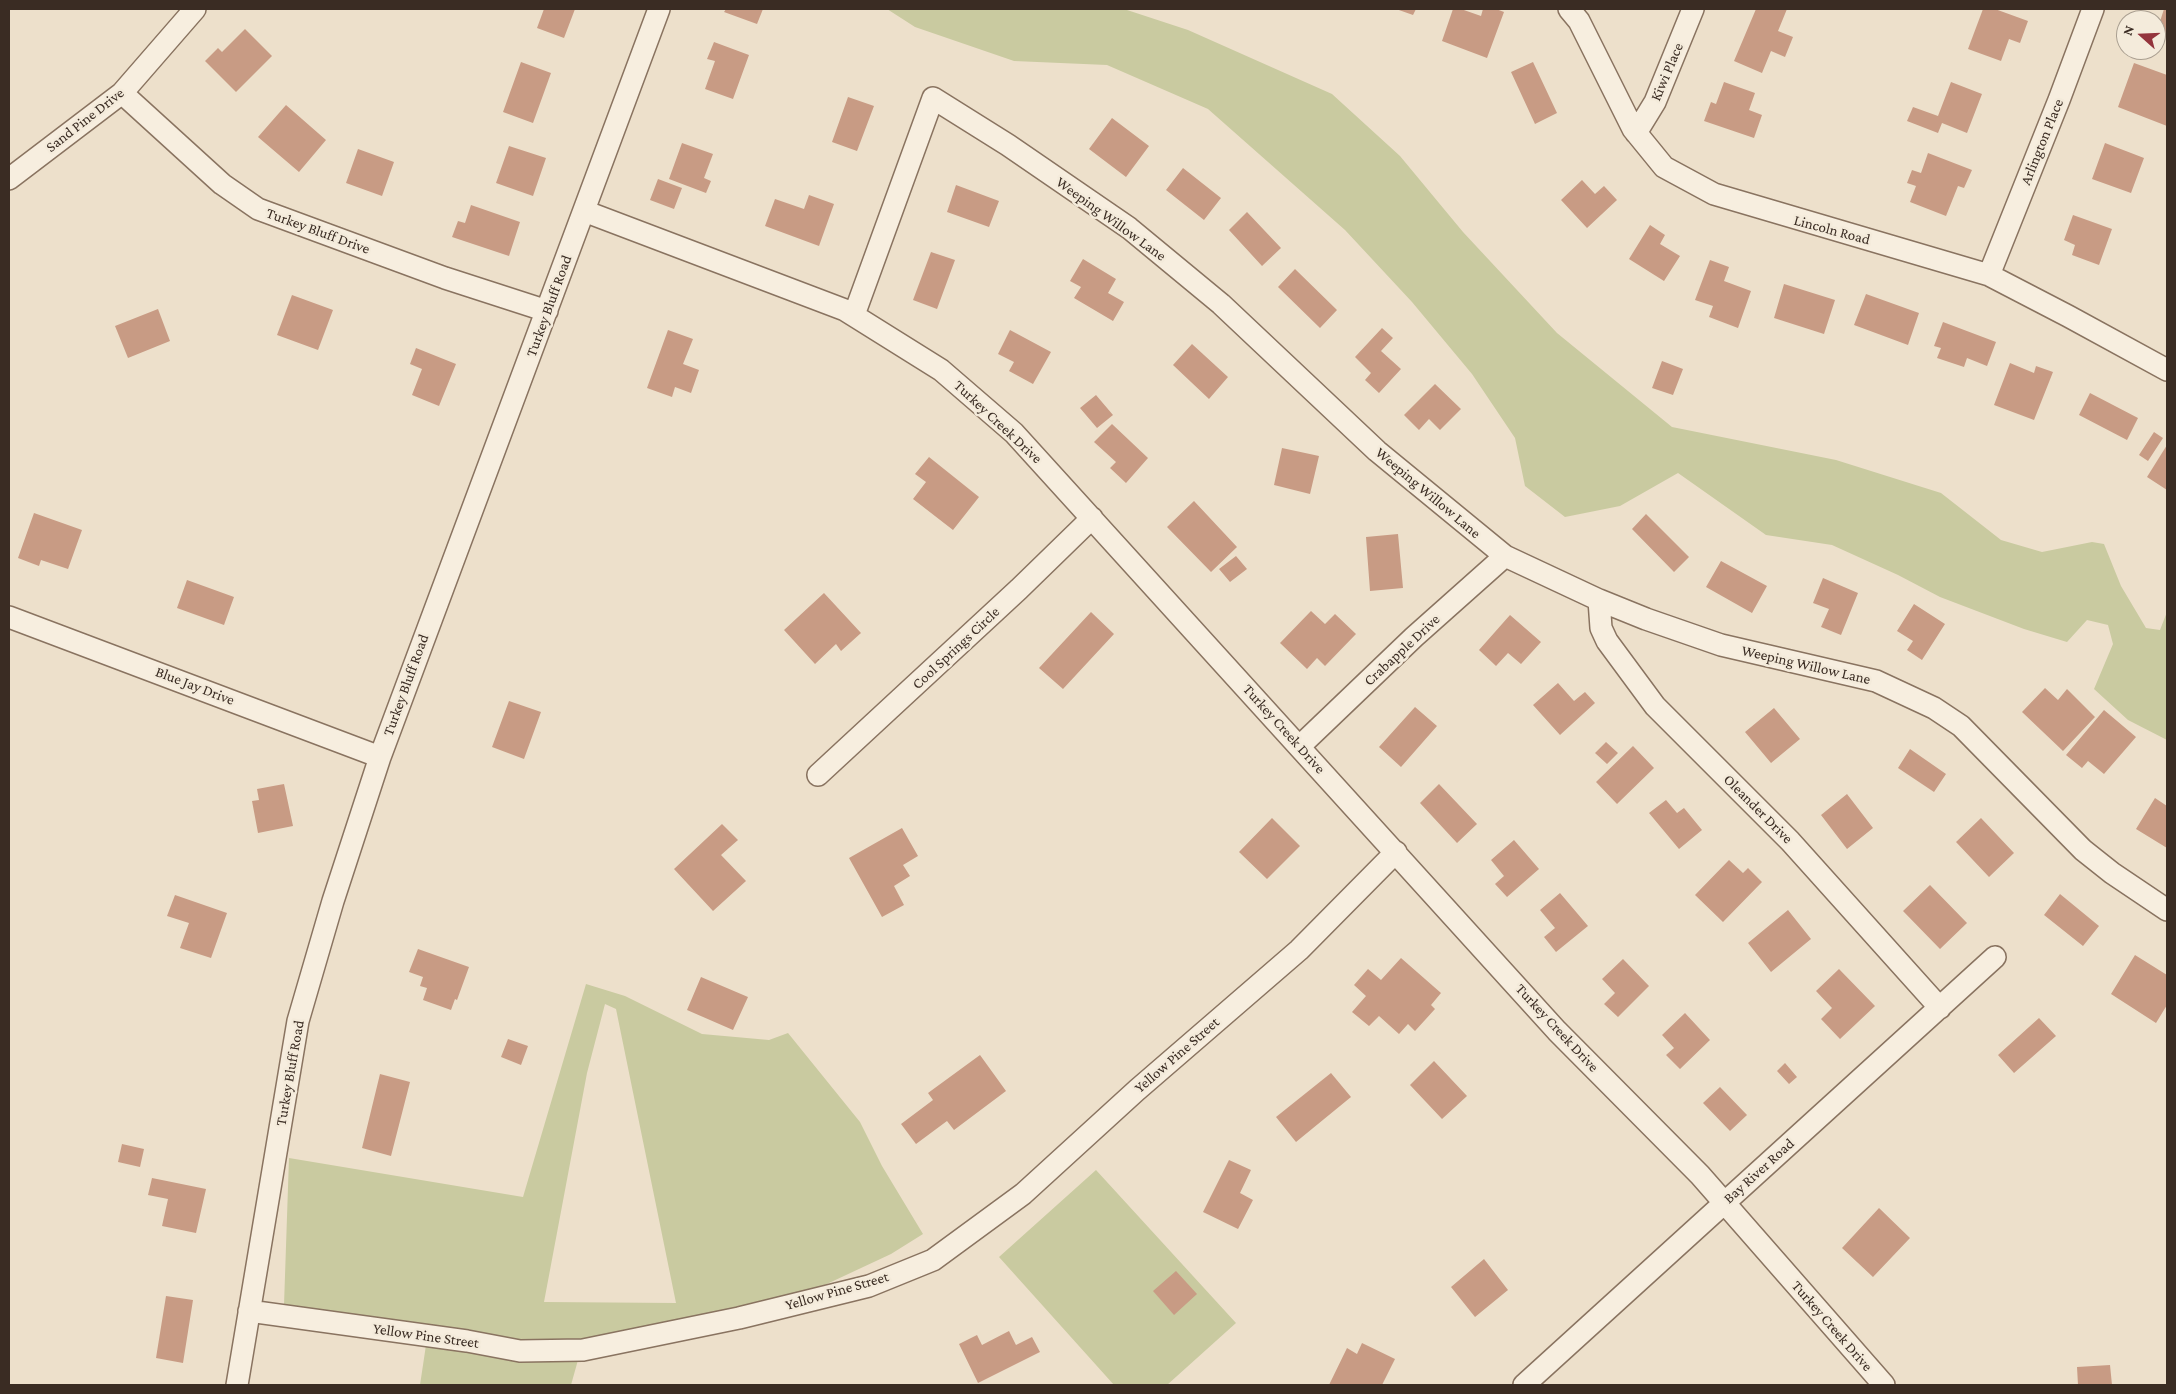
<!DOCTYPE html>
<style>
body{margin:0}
#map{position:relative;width:2176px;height:1394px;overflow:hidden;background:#ede0cb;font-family:"Crimson Pro",serif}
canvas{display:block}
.frame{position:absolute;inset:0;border:10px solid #3a2c23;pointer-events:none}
.north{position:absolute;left:2116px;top:10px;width:50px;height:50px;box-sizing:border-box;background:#f4ebdb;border:1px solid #aa9f91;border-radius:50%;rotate:290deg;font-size:14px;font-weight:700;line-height:20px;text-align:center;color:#3a2c23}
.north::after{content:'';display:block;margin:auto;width:18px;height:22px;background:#94343c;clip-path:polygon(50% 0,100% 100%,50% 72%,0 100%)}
</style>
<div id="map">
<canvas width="2176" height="1394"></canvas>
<div class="frame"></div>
<div class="north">N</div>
</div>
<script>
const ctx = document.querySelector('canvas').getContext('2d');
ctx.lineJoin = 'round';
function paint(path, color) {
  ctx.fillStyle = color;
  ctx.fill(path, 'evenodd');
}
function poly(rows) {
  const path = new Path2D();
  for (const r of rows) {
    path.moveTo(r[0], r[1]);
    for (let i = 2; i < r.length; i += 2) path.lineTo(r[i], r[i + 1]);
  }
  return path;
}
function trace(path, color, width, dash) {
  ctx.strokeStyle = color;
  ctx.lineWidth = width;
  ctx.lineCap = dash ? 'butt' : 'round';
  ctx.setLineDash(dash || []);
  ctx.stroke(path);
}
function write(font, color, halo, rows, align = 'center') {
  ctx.font = font + ' "Crimson Pro",serif';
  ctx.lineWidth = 5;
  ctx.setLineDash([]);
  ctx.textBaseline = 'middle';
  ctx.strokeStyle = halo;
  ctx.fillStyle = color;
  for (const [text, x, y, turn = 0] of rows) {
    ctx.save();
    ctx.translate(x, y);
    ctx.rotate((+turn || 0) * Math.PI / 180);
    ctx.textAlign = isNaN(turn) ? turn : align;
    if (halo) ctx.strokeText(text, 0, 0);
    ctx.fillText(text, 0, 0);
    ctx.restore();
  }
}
const green = poly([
 [887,9,1124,9,1188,30,1332,94,1400,156,1463,232,1557,333,1672,427,1836,460,1941,493,2001,540,2042,552,2092,542,2104,544,2121,586,2146,628,2160,630,2167,612,2167,740,2128,720,2094,689,2113,644,2108,625,2087,620,2067,642,2024,629,1940,597,1898,575,1832,545,1766,535,1678,473,1620,506,1565,517,1525,486,1515,438,1472,374,1412,302,1345,230,1208,109,1107,65,1014,61,915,27],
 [586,984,625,996,702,1034,769,1040,788,1033,860,1122,882,1166,923,1234,891,1254,814,1290,736,1309,581,1341,520,1342,284,1305,289,1158,523,1197],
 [605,1004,616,1009,676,1303,544,1302,587,1073],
 [1096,1170,1236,1323,1167,1385,1114,1385,999,1257],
 [426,1345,578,1360,571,1385,420,1385]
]);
const building = poly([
 [544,9,575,9,564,38,537,28],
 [726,9,763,9,757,24,724,12],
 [1396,9,1416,9,1413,15],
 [1453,9,1461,9,1481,16,1483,9,1496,9,1504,12,1487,58,1442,41],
 [1756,9,1787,9,1778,31,1793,37,1785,57,1771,51,1762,73,1734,61],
 [1983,9,1995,9,2028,21,2020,43,2009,39,2001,61,1968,49],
 [2164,9,2167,9,2167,38,2156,34],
 [245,29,272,56,236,92,205,61,218,48,222,52],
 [714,42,749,55,733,99,705,89,715,61,707,59],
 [521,62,551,73,533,123,503,112],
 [1533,62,1557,113,1535,124,1511,72],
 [2134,63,2167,75,2167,126,2118,107],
 [1724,82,1755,93,1749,110,1762,115,1754,138,1704,121,1711,102,1716,104],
 [1951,82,1982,94,1967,133,1942,123,1938,133,1907,121,1913,107,1938,116],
 [848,97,874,106,857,151,832,142],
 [286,105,326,140,299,172,258,137],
 [1112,118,1149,146,1126,177,1089,149],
 [682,143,713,154,704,178,711,181,706,193,669,179],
 [2105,143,2144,158,2131,193,2092,179],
 [509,146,546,158,533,196,496,183],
 [358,149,394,162,382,196,346,183],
 [1928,153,1972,170,1964,188,1958,186,1946,216,1910,202,1916,186,1907,183,1912,170,1921,173],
 [1183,168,1221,198,1204,220,1166,190],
 [658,179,682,188,674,209,650,200],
 [1582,180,1595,194,1604,186,1617,200,1587,228,1561,200],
 [956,185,999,201,989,227,947,212],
 [809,195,834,204,819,246,765,226,775,199,804,209],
 [471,205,520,222,509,256,452,237,458,221,465,223],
 [1247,212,1281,248,1262,266,1229,230],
 [2073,215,2112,229,2099,265,2072,255,2075,245,2064,240],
 [1650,225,1665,235,1660,244,1680,256,1664,281,1629,259],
 [931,252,955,260,937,309,913,300],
 [1083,259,1116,279,1108,293,1124,302,1113,321,1074,298,1081,287,1070,281],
 [1710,260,1729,267,1724,281,1751,291,1738,328,1709,317,1713,306,1695,300],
 [1295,269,1337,310,1320,328,1278,287],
 [1784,284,1835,300,1824,334,1774,318],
 [1866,294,1919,313,1908,345,1854,325],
 [292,295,333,310,318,350,277,335],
 [158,309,170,341,128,358,115,326],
 [1943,322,1996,342,1987,366,1967,358,1964,367,1937,358,1941,348,1934,346],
 [1382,328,1393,338,1381,351,1401,369,1379,393,1365,380,1371,373,1355,357],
 [668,330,693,339,683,364,699,370,691,393,675,387,672,397,647,388],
 [1010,330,1051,352,1033,384,1009,371,1014,362,998,354],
 [1192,344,1228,377,1209,399,1173,365],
 [416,348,456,364,439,406,412,395,422,369,410,364],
 [1662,361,1683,369,1673,395,1652,388],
 [2010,363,2034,373,2036,366,2053,372,2034,420,1994,405],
 [1435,384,1461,409,1440,430,1429,419,1419,430,1404,415],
 [2090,393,2138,418,2127,440,2079,415],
 [1096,395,1113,415,1097,428,1080,408],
 [1112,424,1148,458,1126,483,1110,468,1116,462,1094,442],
 [2154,432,2163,438,2148,461,2139,455],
 [2167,445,2167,490,2147,477],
 [1282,448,1319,456,1310,494,1274,485],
 [929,457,979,497,953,530,913,499,926,482,915,474],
 [1194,501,1237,547,1211,572,1167,527],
 [34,513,82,530,68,569,41,560,39,566,18,558],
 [1646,514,1689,557,1674,572,1632,529],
 [1398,534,1403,588,1370,591,1366,537],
 [1236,556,1247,569,1230,582,1219,569],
 [1721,561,1767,586,1752,613,1706,587],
 [1823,578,1858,593,1841,635,1821,627,1829,609,1813,603],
 [187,580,234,597,224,625,177,608],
 [824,593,861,633,841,651,836,644,815,664,784,630],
 [1914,604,1945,624,1922,660,1907,650,1913,641,1897,631],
 [1311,611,1325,624,1335,614,1356,634,1325,666,1317,658,1307,669,1280,643],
 [1091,612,1114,634,1063,689,1039,668],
 [1510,615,1541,642,1521,664,1508,653,1496,666,1479,650],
 [1558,683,1574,701,1585,692,1595,703,1560,735,1533,705],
 [2045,688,2058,700,2067,689,2095,717,2063,751,2022,712],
 [509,701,541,712,524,759,492,747],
 [1415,707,1437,726,1401,767,1379,747],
 [1774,708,1800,739,1771,763,1745,732],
 [2104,710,2136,737,2104,774,2088,761,2082,768,2066,755],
 [1606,742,1618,753,1607,764,1595,753],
 [1633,746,1654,768,1617,804,1596,782],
 [1910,749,1946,774,1934,792,1898,768],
 [284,784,293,826,258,833,252,801,259,800,257,789],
 [1439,784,1477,824,1457,843,1420,803],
 [1847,794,1873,828,1847,849,1821,815],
 [2155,798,2167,806,2167,848,2136,829],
 [1666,800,1677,813,1684,808,1702,830,1679,849,1649,813],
 [1272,818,1300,846,1267,879,1239,852],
 [1981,818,2014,853,1989,877,1956,842],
 [722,824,738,840,721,855,746,881,713,911,674,869],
 [902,828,918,856,903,865,910,876,894,886,904,905,882,917,849,858],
 [1514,840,1539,869,1507,897,1495,884,1504,876,1491,860],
 [1729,860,1743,873,1748,868,1762,882,1723,922,1695,895],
 [1930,885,1967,923,1940,949,1903,911],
 [1560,893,1588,926,1556,952,1544,937,1555,928,1540,910],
 [2060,894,2099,926,2083,946,2044,915],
 [175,895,227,913,211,958,180,948,189,923,167,916],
 [1788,910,1811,939,1771,972,1748,943],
 [418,949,469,967,457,1000,455,999,451,1010,423,1000,427,988,420,986,423,977,409,972],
 [2135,955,2167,975,2167,1005,2156,1023,2111,994],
 [1401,958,1441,993,1431,1005,1435,1009,1415,1031,1408,1024,1399,1034,1379,1016,1369,1026,1352,1012,1366,996,1354,985,1368,969,1381,980],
 [1623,959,1649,986,1618,1017,1604,1004,1615,993,1602,979],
 [1839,969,1875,1006,1840,1039,1821,1019,1832,1008,1816,991],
 [701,977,748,997,733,1030,687,1010],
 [1685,1013,1710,1040,1680,1069,1666,1055,1674,1048,1662,1035],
 [2039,1018,2056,1036,2014,1073,1998,1055],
 [508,1039,528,1046,521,1065,501,1057],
 [980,1055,1006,1091,954,1130,947,1121,916,1144,901,1124,933,1100,928,1093],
 [1434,1061,1467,1096,1442,1119,1410,1085],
 [1785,1063,1797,1077,1789,1084,1777,1071],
 [1331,1073,1351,1097,1296,1142,1276,1117],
 [380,1074,410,1082,391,1156,362,1148],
 [1720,1087,1747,1115,1730,1131,1703,1103],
 [122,1144,144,1149,140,1167,118,1162],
 [1229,1160,1251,1170,1240,1193,1253,1200,1238,1229,1203,1212],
 [152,1178,206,1189,196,1233,162,1226,168,1199,148,1195],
 [1879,1208,1910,1238,1873,1277,1842,1248],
 [1484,1259,1508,1290,1475,1317,1451,1287],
 [1176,1271,1197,1294,1174,1315,1153,1291],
 [166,1296,193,1300,183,1363,156,1358],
 [1009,1331,1016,1345,1032,1337,1040,1352,978,1383,959,1344,977,1335,982,1345],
 [1362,1343,1395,1359,1382,1385,1329,1385,1347,1348,1357,1354],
 [2110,1365,2112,1385,2078,1385,2077,1367]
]);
const minor = poly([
 [1569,9,1579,21,1633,129,1664,167,1714,194,1989,275,2068,316,2167,370],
 [122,93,222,184,258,209,445,278,547,311],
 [1636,133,1655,102,1693,9],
 [9,179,122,93,195,9],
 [584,211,845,310,941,370,1014,433,1557,1031,1700,1175,1884,1385],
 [1989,275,2059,100,2093,9],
 [854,315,933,98,1008,145,1129,228,1221,304,1377,451,1505,556,1599,600,1646,619,1721,645,1876,681,1934,708,1961,726,2083,850,2112,873,2167,910],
 [1599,600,1601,628,1607,641,1655,706,1790,841,1940,1008],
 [9,617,380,757],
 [1300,746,1414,637,1505,556],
 [818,775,1019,589,1092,518],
 [249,1311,467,1341,520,1351,583,1350,739,1318,869,1286,933,1260,1023,1194,1137,1090,1299,950,1396,852],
 [237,1385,298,1021,333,901,380,757,659,9],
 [1524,1385,1995,957]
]);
const streetNames = [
 ["Kiwi Place",1667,72,-67],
 ["Sand Pine Drive",85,120,-38],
 ["Arlington Place",2042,142,-68],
 ["Weeping Willow Lane",1111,219,36],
 ["Lincoln Road",1832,230,15],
 ["Turkey Bluff Drive",318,231,20],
 ["Turkey Bluff Road",549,306,-70],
 ["Turkey Creek Drive",998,422,43],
 ["Weeping Willow Lane",1428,493,40],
 ["Cool Springs Circle",956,648,-43],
 ["Crabapple Drive",1402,650,-43],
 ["Weeping Willow Lane",1806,665,13],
 ["Turkey Bluff Road",406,685,-70],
 ["Blue Jay Drive",195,686,21],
 ["Turkey Creek Drive",1284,729,48],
 ["Oleander Drive",1758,809,45],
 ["Turkey Creek Drive",1557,1028,47],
 ["Yellow Pine Street",1177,1055,-41],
 ["Turkey Bluff Road",290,1073,-80],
 ["Bay River Road",1759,1171,-42],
 ["Yellow Pine Street",837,1291,-16],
 ["Turkey Creek Drive",1832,1326,49],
 ["Yellow Pine Street",426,1336,8]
];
paint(green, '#c9caa0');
paint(building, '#c89b84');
trace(minor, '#897360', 24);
trace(minor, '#f7eedf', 21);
write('15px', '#3a2c23', '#f4ebdb', streetNames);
</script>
